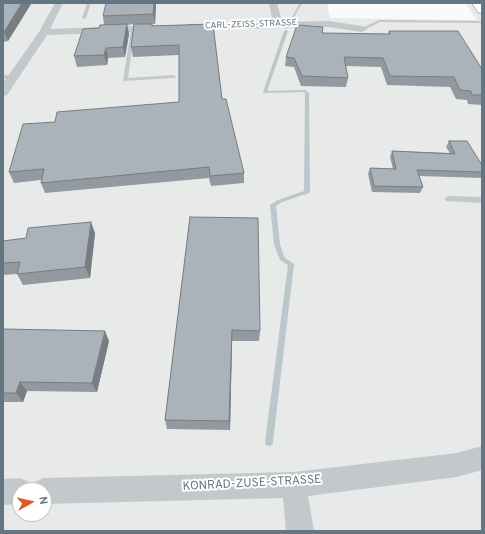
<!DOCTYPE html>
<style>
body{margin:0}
#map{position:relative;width:485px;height:534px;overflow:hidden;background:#fafaf8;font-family:Overpass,sans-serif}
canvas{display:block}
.frame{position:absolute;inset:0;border:4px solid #657683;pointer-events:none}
.north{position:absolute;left:12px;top:482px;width:40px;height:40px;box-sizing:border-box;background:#fff;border:1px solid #c1c8cd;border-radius:50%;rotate:82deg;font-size:11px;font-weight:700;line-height:16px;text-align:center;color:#657683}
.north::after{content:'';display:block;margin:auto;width:14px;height:18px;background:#e4572e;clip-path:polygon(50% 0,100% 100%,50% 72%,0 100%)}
</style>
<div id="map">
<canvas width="485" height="534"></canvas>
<div class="frame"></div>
<div class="north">N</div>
</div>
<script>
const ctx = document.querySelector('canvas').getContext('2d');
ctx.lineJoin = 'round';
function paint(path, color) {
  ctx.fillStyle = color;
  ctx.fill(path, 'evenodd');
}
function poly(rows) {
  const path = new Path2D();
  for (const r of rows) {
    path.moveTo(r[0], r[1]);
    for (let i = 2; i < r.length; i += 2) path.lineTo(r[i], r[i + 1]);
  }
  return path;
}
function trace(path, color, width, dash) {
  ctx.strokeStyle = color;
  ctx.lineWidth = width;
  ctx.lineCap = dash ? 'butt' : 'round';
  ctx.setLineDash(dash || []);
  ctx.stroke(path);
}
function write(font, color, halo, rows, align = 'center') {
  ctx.font = font + ' Overpass,sans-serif';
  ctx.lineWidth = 4;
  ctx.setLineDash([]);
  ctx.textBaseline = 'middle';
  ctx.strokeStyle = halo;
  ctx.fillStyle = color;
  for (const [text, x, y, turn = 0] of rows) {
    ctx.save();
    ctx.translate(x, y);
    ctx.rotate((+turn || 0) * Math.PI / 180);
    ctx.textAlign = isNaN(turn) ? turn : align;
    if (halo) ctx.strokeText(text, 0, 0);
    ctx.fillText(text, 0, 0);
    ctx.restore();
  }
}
const built = poly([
 [3,3,327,3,330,18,477,20,465,3,482,3,482,531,3,531],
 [20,490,44,490,44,514,20,514]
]);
const stream = poly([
 [300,3,302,3,293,19,291,19,300,3],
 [286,30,288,31,267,91,305,90,309,93,310,192,309,193,282,202,276,206,280,244,284,257,294,264,273,442,272,445,269,446,266,445,265,442,288,265,280,260,274,244,270,205,278,200,304,191,305,93,304,92,265,93,263,92,284,31,286,30]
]);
const service = poly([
 [87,3,91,3,86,18,84,19,82,18,87,3],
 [324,3,328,3,328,4,326,5,324,3],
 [379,20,482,21,482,23,380,22,364,30,360,29,379,20],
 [133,28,135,29,128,78,173,75,176,77,175,78,123,81,131,29,133,28],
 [3,75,12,75,15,77,12,79,3,79,3,75],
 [449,196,482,197,482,203,446,201,445,199,446,197,449,196]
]);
const minor = poly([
 [55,3,63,3,50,29,158,25,163,28,158,31,47,35,7,95,3,96,3,83,39,32,55,3],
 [269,3,277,3,282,22,328,21,362,26,367,29,362,32,328,27,190,30,185,27,190,24,273,22,269,3],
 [482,446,482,470,457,477,308,496,314,531,286,531,283,498,44,504,44,490,20,490,20,504,3,505,3,479,20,478,29,482,32,489,35,482,44,478,294,472,457,453,482,446]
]);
const secondary = poly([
 [472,3,482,3,482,13,478,12,472,3]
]);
const wall = poly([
 [3,3,37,3,37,4,31,4,8,41,3,42],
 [156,3,155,24,152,24,153,26,213,24,222,99,244,173,244,183,211,186,209,178,45,193,41,183,41,180,14,183,9,172,55,122,179,102,179,55,133,57,131,47,134,24,127,25,129,34,125,57,108,58,107,65,77,67,74,56,99,28,104,25,103,16],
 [323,27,323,33,388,34,389,31,482,69,482,105,468,104,467,100,456,99,450,87,387,85,381,67,346,66,348,78,346,87,301,86,294,67,285,66,286,57],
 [449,141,482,165,482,178,419,176,423,187,420,193,372,192,368,174,370,168,393,169,390,157,392,151,450,153,446,147],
 [190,217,260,331,259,341,232,341,230,430,167,429,165,420],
 [95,233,90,278,23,285,17,274,3,275,3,241],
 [3,329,109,341,97,392,27,391,23,402,3,402]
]);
const shadedWall = poly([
 [22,3,30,3,31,4,8,41,4,32],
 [154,3,156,3,155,24,153,14],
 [127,24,129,34,125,57,123,47],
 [106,48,108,58,107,65,104,55],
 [91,222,95,233,90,278,85,267],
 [232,330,232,341,230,430,229,421],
 [105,331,109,341,97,392,92,383],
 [20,382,27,391,23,402,16,393]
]);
const building = poly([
 [3,3,22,3,4,32,3,32,3,3],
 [106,3,154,3,153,14,103,16,106,3],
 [127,24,123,47,106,48,104,55,74,56,83,29,99,28,100,25,127,24],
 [134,24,152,24,152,26,213,24,222,99,226,99,244,173,210,176,209,167,41,183,44,169,9,172,23,124,55,122,57,112,179,102,179,45,131,47,134,24],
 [297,25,323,27,322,33,390,34,389,31,458,31,482,69,482,95,472,95,471,91,460,90,454,77,390,76,383,58,344,57,348,78,302,76,294,58,286,57,297,25],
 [449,141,467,141,482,165,482,172,417,170,423,187,374,186,370,168,396,169,392,151,455,154,449,141],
 [190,217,258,218,260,331,232,330,229,421,165,420,190,217],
 [91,222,85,267,17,274,20,262,3,263,3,241,26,238,28,228,91,222],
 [3,329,105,331,92,383,20,382,16,393,3,393,3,329]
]);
const farStreetnames = [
 ["CARL-ZEISS-STRASSE",251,25,-2]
];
const nearStreetnames = [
 ["KONRAD-ZUSE-STRASSE",252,484,-3]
];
paint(built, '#e8e9e9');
paint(stream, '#bbc7cb');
trace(secondary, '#b3babf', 2);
paint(service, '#c3c8cc');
paint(minor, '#c3c8cc');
paint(secondary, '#fff');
paint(wall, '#929a9f');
paint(shadedWall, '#777d82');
paint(building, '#aab3b9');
trace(building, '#777d82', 1);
write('9px', '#657683', '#fff', farStreetnames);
write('12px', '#657683', '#fff', nearStreetnames);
</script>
